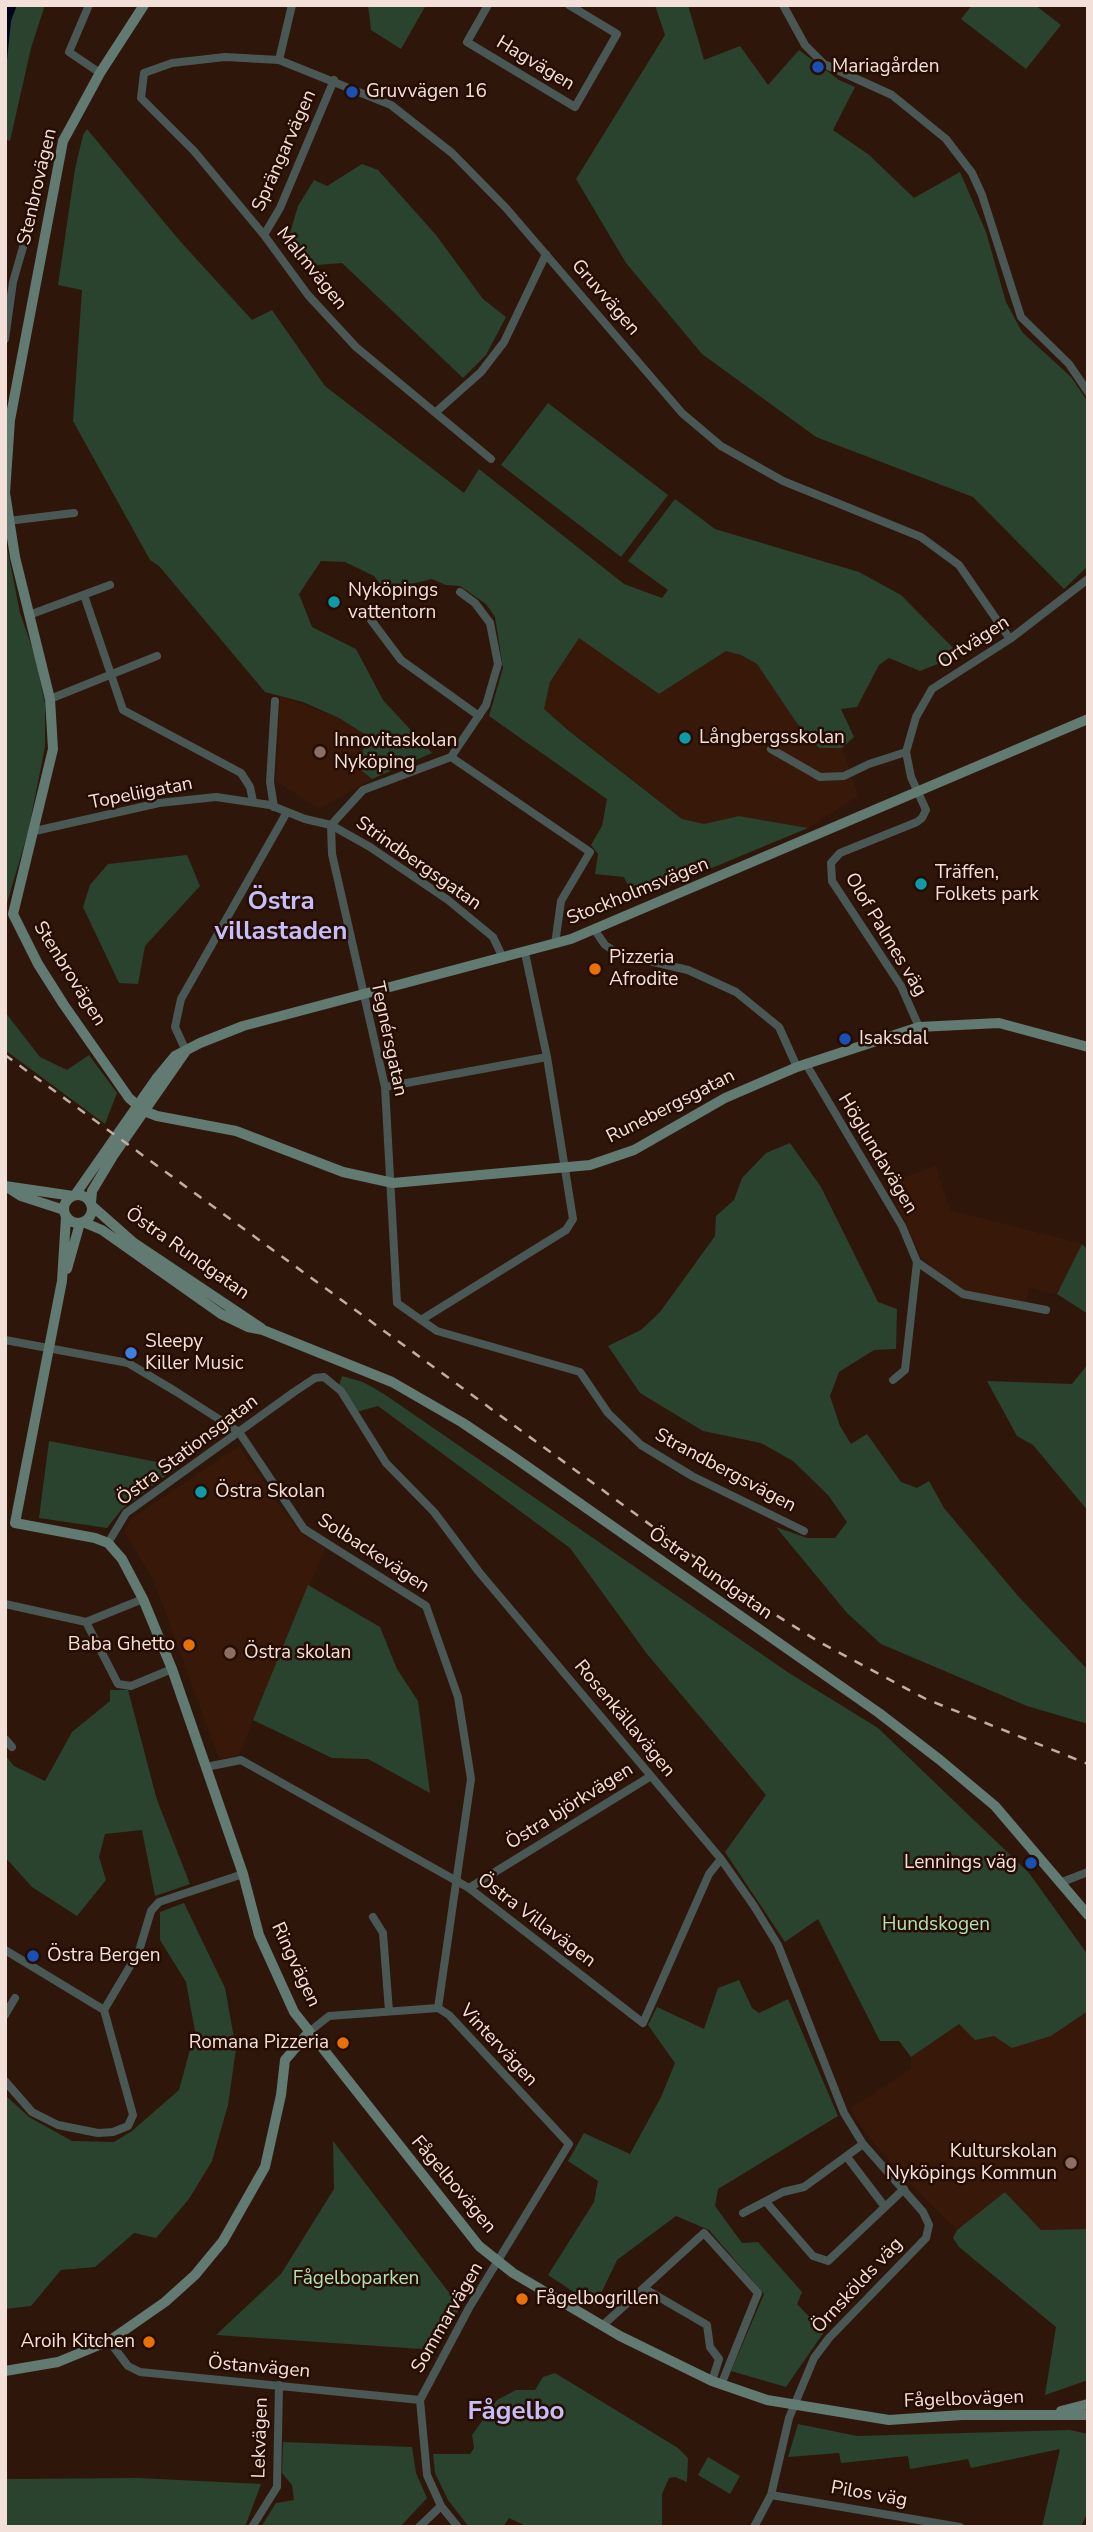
<!DOCTYPE html>
<meta charset="utf-8">
<style>
body{margin:0}
#map{position:relative;width:1093px;height:2532px;overflow:hidden;background:#2f160a;font-family:"Nunito Sans",sans-serif}
canvas{display:block}
.frame{position:absolute;inset:0;border:7px solid #f3e1d9;pointer-events:none}
</style>
<div id="map">
<canvas width="1093" height="2532"></canvas>
<div class="frame"></div>
</div>
<script>
const ctx = document.querySelector('canvas').getContext('2d');
ctx.lineJoin = 'round';
function paint(path, color) {
  ctx.fillStyle = color;
  ctx.fill(path, 'evenodd');
}
function poly(rows) {
  const path = new Path2D();
  for (const r of rows) {
    if (r.length === 3) {
      path.moveTo(r[0] + r[2], r[1]);
      path.arc(r[0], r[1], r[2], 0, 2 * Math.PI);
      continue;
    }
    path.moveTo(r[0], r[1]);
    for (let i = 2; i < r.length; i += 2) path.lineTo(r[i], r[i + 1]);
  }
  return path;
}
function trace(path, color, width, dash) {
  ctx.strokeStyle = color;
  ctx.lineWidth = width;
  ctx.lineCap = dash ? 'butt' : 'round';
  ctx.setLineDash(dash || []);
  ctx.stroke(path);
}
function write(font, color, halo, rows, align = 'center') {
  ctx.font = font + ' "Nunito Sans",sans-serif';
  ctx.lineWidth = 5;
  ctx.setLineDash([]);
  ctx.textBaseline = 'middle';
  ctx.strokeStyle = halo;
  ctx.fillStyle = color;
  for (const [text, x, y, turn = 0] of rows) {
    ctx.save();
    ctx.translate(x, y);
    ctx.rotate((+turn || 0) * Math.PI / 180);
    ctx.textAlign = isNaN(turn) ? turn : align;
    if (halo) ctx.strokeText(text, 0, 0);
    ctx.fillText(text, 0, 0);
    ctx.restore();
  }
}
const built = poly([
 [579,637,659,694,726,651,741,655,757,664,796,722,819,748,842,748,858,796,808,828,739,816,704,824,682,819,543,709,550,682],
 [280,696,339,718,369,738,357,766,372,779,319,809,276,781],
 [936,1166,950,1210,1082,1244,1057,1294,1029,1288,1026,1304,962,1290,943,1278,921,1256,887,1183],
 [239,1446,298,1531,325,1549,239,1755,219,1759,153,1579,124,1532,132,1518],
 [1087,2011,1088,2229,1041,2230,1005,2192,957,2230,909,2183,866,2134,850,2109,911,2069,911,2057,959,2024,994,2036,1051,2036]
]);
const green = poly([
 [5,5,45,5,31,48,10,141,5,139],
 [368,5,426,5,401,49,371,30],
 [655,5,688,5,704,60,740,46,768,85,799,50,839,80,855,87,833,130,868,154,914,198,960,172,986,232,1006,302,1022,332,1071,377,1088,402,1088,566,1064,589,973,497,816,437,702,354,626,263,576,179,665,35],
 [972,5,1035,5,1061,25,1026,69,961,19],
 [87,129,179,240,252,320,272,310,325,386,464,493,479,469,624,584,662,598,668,590,628,561,675,499,715,529,859,572,901,595,960,655,920,671,889,658,879,665,857,707,841,709,854,737,842,748,819,748,796,722,757,664,741,655,726,651,659,694,579,638,550,682,544,709,569,731,682,819,704,824,739,816,808,828,635,900,624,877,595,874,598,854,591,845,602,826,607,799,489,716,503,668,495,617,486,604,460,586,446,585,432,579,385,590,374,576,345,562,321,561,299,594,312,627,356,649,383,700,432,753,372,779,356,766,369,737,339,718,303,702,265,692,159,566,150,560,73,421,82,290,58,285,75,169,83,135],
 [362,164,378,170,436,235,483,299,506,317,486,355,463,378,342,263,305,266,293,258,288,240,298,206,314,180,327,186],
 [548,403,668,495,621,557,501,465],
 [5,537,20,613,35,656,45,704,45,747,28,832,7,903],
 [187,855,200,886,145,946,138,984,119,983,83,907,90,885,108,864],
 [5,1012,40,1057,67,1070,89,1055,117,1093,105,1124,5,1050],
 [790,1143,821,1187,878,1302,897,1309,896,1349,874,1350,839,1372,830,1396,840,1426,851,1444,867,1434,901,1482,917,1488,929,1481,944,1508,1018,1596,1088,1670,1088,1724,1027,1706,881,1644,847,1613,776,1527,807,1538,835,1538,847,1522,828,1495,793,1461,761,1443,703,1431,640,1393,608,1346,641,1330,660,1312,715,1236,716,1216,734,1200,742,1178,766,1153],
 [1082,1244,1088,1250,1088,1314,1057,1294],
 [1088,1364,1088,1511,1033,1445,1017,1436,987,1381,1072,1384],
 [342,1376,363,1382,384,1394,789,1673,878,1728,1029,1873,1088,1955,1088,2011,1051,2036,1012,2048,994,2036,975,2040,959,2024,911,2057,899,2041,880,2041,818,1919,785,1942,725,1852,766,1795,647,1654,570,1548,378,1406,356,1412,337,1391],
 [49,1441,178,1466,121,1510,107,1528,39,1518],
 [308,1585,380,1627,397,1669,418,1701,430,1793,368,1759,332,1758,253,1720],
 [110,1690,128,1690,157,1800,190,1884,155,1896,142,1830,105,1834,99,1857,106,1880,77,1916,32,1887,5,1857,5,1755,14,1766,45,1781,72,1732,110,1701],
 [184,1903,225,1988,236,2049,228,2105,212,2161,189,2199,156,2238,134,2233,95,2267,61,2270,31,2306,5,2309,5,2095,29,2117,72,2141,114,2142,132,2131,179,2090,195,2031,186,1982,160,1940,160,1912],
 [739,1980,752,2008,759,2013,788,1999,838,2116,718,2189,715,2206,742,2243,758,2242,802,2292,797,2304,824,2332,786,2387,731,2371,764,2294,709,2230,676,2216,617,2260,595,2306,548,2275,594,2202,598,2181,568,2161,584,2133,630,2154,661,2097,675,2063,648,2025,657,2007,704,2029,718,1988],
 [333,2141,460,2307,436,2350,216,2335,281,2274,334,2189],
 [1005,2192,1041,2230,1088,2229,1088,2380,1045,2395,1056,2327,959,2247,953,2238,957,2230],
 [555,2373,678,2448,688,2458,687,2482,675,2477,669,2478,662,2494,662,2527,528,2527,509,2518,503,2527,469,2527,448,2500,435,2473,433,2454,470,2454,474,2448,472,2435,497,2400,516,2390,535,2390,543,2377],
 [798,2424,857,2436,1070,2430,1088,2434,1088,2511,1081,2527,1042,2527,1060,2449,971,2468,968,2459,910,2469,908,2456,841,2463,839,2453,788,2457],
 [283,2442,412,2447,416,2473,427,2498,400,2527,261,2527,276,2503,294,2500,292,2485,282,2473],
 [708,2457,740,2476,730,2494,698,2475],
 [138,2478,261,2484,245,2527,5,2527,5,2479]
]);
const water = poly([
 [5,5,17,5,11,21,5,80]
]);
const street = poly([
 [89,5,69,52,100,73],
 [488,5,467,42,575,107,617,34,569,5],
 [783,5,805,45,824,64,892,95,946,139,972,173,982,195,1021,317,1069,364,1088,392],
 [279,60,292,5],
 [264,235,280,208,334,80],
 [5,339,13,282,36,202],
 [436,412,481,372,504,342,546,254],
 [491,459,356,347,308,295,264,235,194,151,141,98,144,73,172,63,225,57,279,60,391,105,452,153,506,208,682,413,721,446,783,481,921,537,959,565,1010,639],
 [8,521,74,513],
 [84,595,123,710,241,773,250,787,253,801],
 [29,615,110,585],
 [371,620,401,660,479,716],
 [50,699,157,656],
 [771,749,820,777,844,776,869,764,906,752],
 [451,757,486,705,498,664,490,623,475,603,460,592],
 [274,807,270,782,275,701],
 [35,831,159,803,216,797,270,805,305,819,331,825,370,847,448,900,493,937,503,958],
 [594,929,605,945,619,954,688,970,736,992,779,1027,797,1067],
 [525,953,547,1057,573,1219,566,1230,421,1320,397,1303,385,1087,332,854,331,825,363,790,451,757,590,852,561,901,555,944],
 [919,1027,901,986,832,881,831,863,840,853,917,822,922,818,926,810,911,777,906,752,916,717,932,689,1010,639,1088,579],
 [186,1051,175,1027,181,999,287,812],
 [806,1064,902,1226,917,1262,963,1294,1046,1310],
 [385,1087,547,1057],
 [421,1320,437,1331,580,1372,608,1413,641,1445,692,1476,804,1531],
 [5,1340,128,1363,175,1391,239,1432,304,1529,426,1606,458,1697,471,1779,438,2008],
 [893,1380,905,1370,917,1262],
 [108,1543,126,1513,294,1392,315,1378,324,1377,341,1391,386,1463,434,1512,479,1572,721,1859,754,1906,778,1945,844,2113,863,2144,923,2212,929,2225,926,2238,829,2338,814,2358,789,2418,771,2495,754,2527],
 [5,1604,86,1622,143,1599],
 [86,1622,118,1684,131,1686,172,1669],
 [5,1739,12,1747],
 [206,1767,241,1760,469,1888,643,2023,709,1874,721,1859],
 [1062,1882,1088,1872],
 [469,1888,651,1776],
 [373,1917,383,1933,389,2011],
 [5,1950,104,2010,133,2115,128,2126,113,2132,98,2133,58,2125,32,2112,5,2081],
 [104,2010,139,1951,151,1911,159,1902,243,1874],
 [5,2015,15,1998],
 [309,2032,329,2016,438,2008,449,2015,569,2144,469,2308,420,2400,427,2475,441,2506,458,2527],
 [847,2157,885,2207],
 [767,2203,813,2256,828,2261,904,2189],
 [743,2213,783,2192,804,2187,863,2144],
 [645,2289,707,2325,710,2347,719,2359,712,2381],
 [602,2326,704,2233,758,2293,721,2385],
 [109,2341,128,2366,140,2372,420,2400],
 [771,2495,960,2527],
 [252,2527,277,2487,279,2385],
 [419,2527,441,2506]
]);
const secondary = poly([
 [144,5,100,73,63,141,10,420,5,493,15,557,50,699,53,749,13,914,38,964,64,1005,129,1098,144,1111,157,1116,236,1131,343,1172,393,1183,590,1165,634,1150,725,1098,797,1067,919,1027,999,1023,1088,1047],
 [5,1186,73,1196],
 [7,1187,21,1196,64,1210],
 [75,1195,156,1079,175,1056,200,1043,243,1026,571,939,1088,719],
 [78,1209,14],
 [91,1203,92,1191,113,1156,186,1051],
 [91,1205,134,1243,261,1328],
 [66,1217,62,1281,15,1523,95,1538,108,1543,122,1559,143,1599,172,1669,243,1874,259,1935,294,2012,479,2246,513,2273,620,2336,712,2381,767,2400,889,2420,962,2415,1088,2415],
 [83,1222,102,1230,221,1314,248,1327,263,1330,392,1382,463,1423,515,1458,879,1713,940,1760,995,1806,1088,1915],
 [67,1269,80,1223],
 [5,2371,58,2362,109,2341,165,2302,195,2275,223,2241,265,2167,281,2095,285,2060,309,2032],
 [1061,2411,1088,2404]
]);
const rail = poly([
 [5,1055,766,1609,821,1643,926,1699,1088,1764]
]);
const markers = [
 [818,67,7,"#1a4fb4"],
 [352,92,7,"#1a4fb4"],
 [334,602,7,"#0f9aa8"],
 [685,738,7,"#0f9aa8"],
 [320,752,7,"#8d6e63"],
 [921,884,7,"#0f9aa8"],
 [595,969,7,"#e8710a"],
 [845,1039,7,"#1a4fb4"],
 [131,1353,7,"#3f7fe0"],
 [201,1492,7,"#0f9aa8"],
 [189,1645,7,"#e8710a"],
 [230,1653,7,"#8d6e63"],
 [1031,1863,7,"#1a4fb4"],
 [33,1956,7,"#1a4fb4"],
 [343,2043,7,"#e8710a"],
 [1071,2163,7,"#8d6e63"],
 [522,2299,7,"#e8710a"],
 [149,2342,7,"#e8710a"]
];
const streetNames = [
 ["Hagvägen",535,64,31],
 ["Sprängarvägen",285,151,-66],
 ["Stenbrovägen",38,187,-77],
 ["Malmvägen",311,269,51],
 ["Gruvvägen",605,298,49],
 ["Ortvägen",974,643,-33],
 ["Topeliigatan",141,794,-11],
 ["Strindbergsgatan",418,864,35],
 ["Stockholmsvägen",638,892,-22],
 ["Olof Palmes väg",885,935,59],
 ["Stenbrovägen",69,974,58],
 ["Tegnérsgatan",388,1039,78],
 ["Runebergsgatan",671,1107,-27],
 ["Höglundavägen",877,1154,59],
 ["Östra Rundgatan",187,1254,35],
 ["Östra Stationsgatan",188,1451,-37],
 ["Strandbergsvägen",725,1471,28],
 ["Solbackevägen",373,1554,33],
 ["Östra Rundgatan",710,1574,35],
 ["Rosenkällavägen",624,1719,50],
 ["Östra björkvägen",570,1807,-32],
 ["Östra Villavägen",536,1921,37],
 ["Ringvägen",295,1965,65],
 ["Vintervägen",498,2046,47],
 ["Fågelbovägen",453,2185,50],
 ["Örnskölds väg",858,2286,-47],
 ["Sommarvägen",448,2318,-60],
 ["Östanvägen",259,2368,5],
 ["Fågelbovägen",964,2400,-2],
 ["Lekvägen",261,2438,-88],
 ["Pilos väg",869,2495,10]
];
const poiNames = [
 ["Mariagården",832,67],
 ["Gruvvägen 16",366,92],
 ["Nyköpings",348,591],
 ["vattentorn",348,613],
 ["Långbergsskolan",699,738],
 ["Innovitaskolan",334,741],
 ["Nyköping",334,763],
 ["Träffen,",935,873],
 ["Folkets park",935,895],
 ["Pizzeria",609,958],
 ["Afrodite",609,980],
 ["Isaksdal",859,1039],
 ["Sleepy",145,1342],
 ["Killer Music",145,1364],
 ["Östra Skolan",215,1492],
 ["Baba Ghetto",175,1645,"right"],
 ["Östra skolan",244,1653],
 ["Lennings väg",1017,1863,"right"],
 ["Östra Bergen",47,1956],
 ["Romana Pizzeria",329,2043,"right"],
 ["Kulturskolan",1057,2152,"right"],
 ["Nyköpings Kommun",1057,2174,"right"],
 ["Fågelbogrillen",536,2299],
 ["Aroih Kitchen",135,2342,"right"]
];
const parkNames = [
 ["Hundskogen",936,1925],
 ["Fågelboparken",356,2279]
];
const districtNames = [
 ["Östra",281,903],
 ["villastaden",281,933],
 ["Fågelbo",516,2413]
];
paint(built, '#381909');
paint(green, '#29432e');
paint(water, '#00061a');
trace(street, '#495854', 8);
trace(secondary, '#617a72', 10);
trace(rail, '#c2aea5', 2.5, [9, 9]);
for (const [x, y, r, color] of markers) {
  const dot = new Path2D();
  dot.arc(x, y, r, 0, 2 * Math.PI);
  ctx.fillStyle = color;
  ctx.fill(dot);
  trace(dot, '#250d03', 2.5);
}
write('19px', '#f3e1d9', '#250d03', streetNames);
write('19px', '#f3e1d9', '#250d03', poiNames, 'left');
write('19px', '#afe3b6', '#250d03', parkNames);
write('bold 26px', '#c5bef8', '#250d03', districtNames);
</script>
